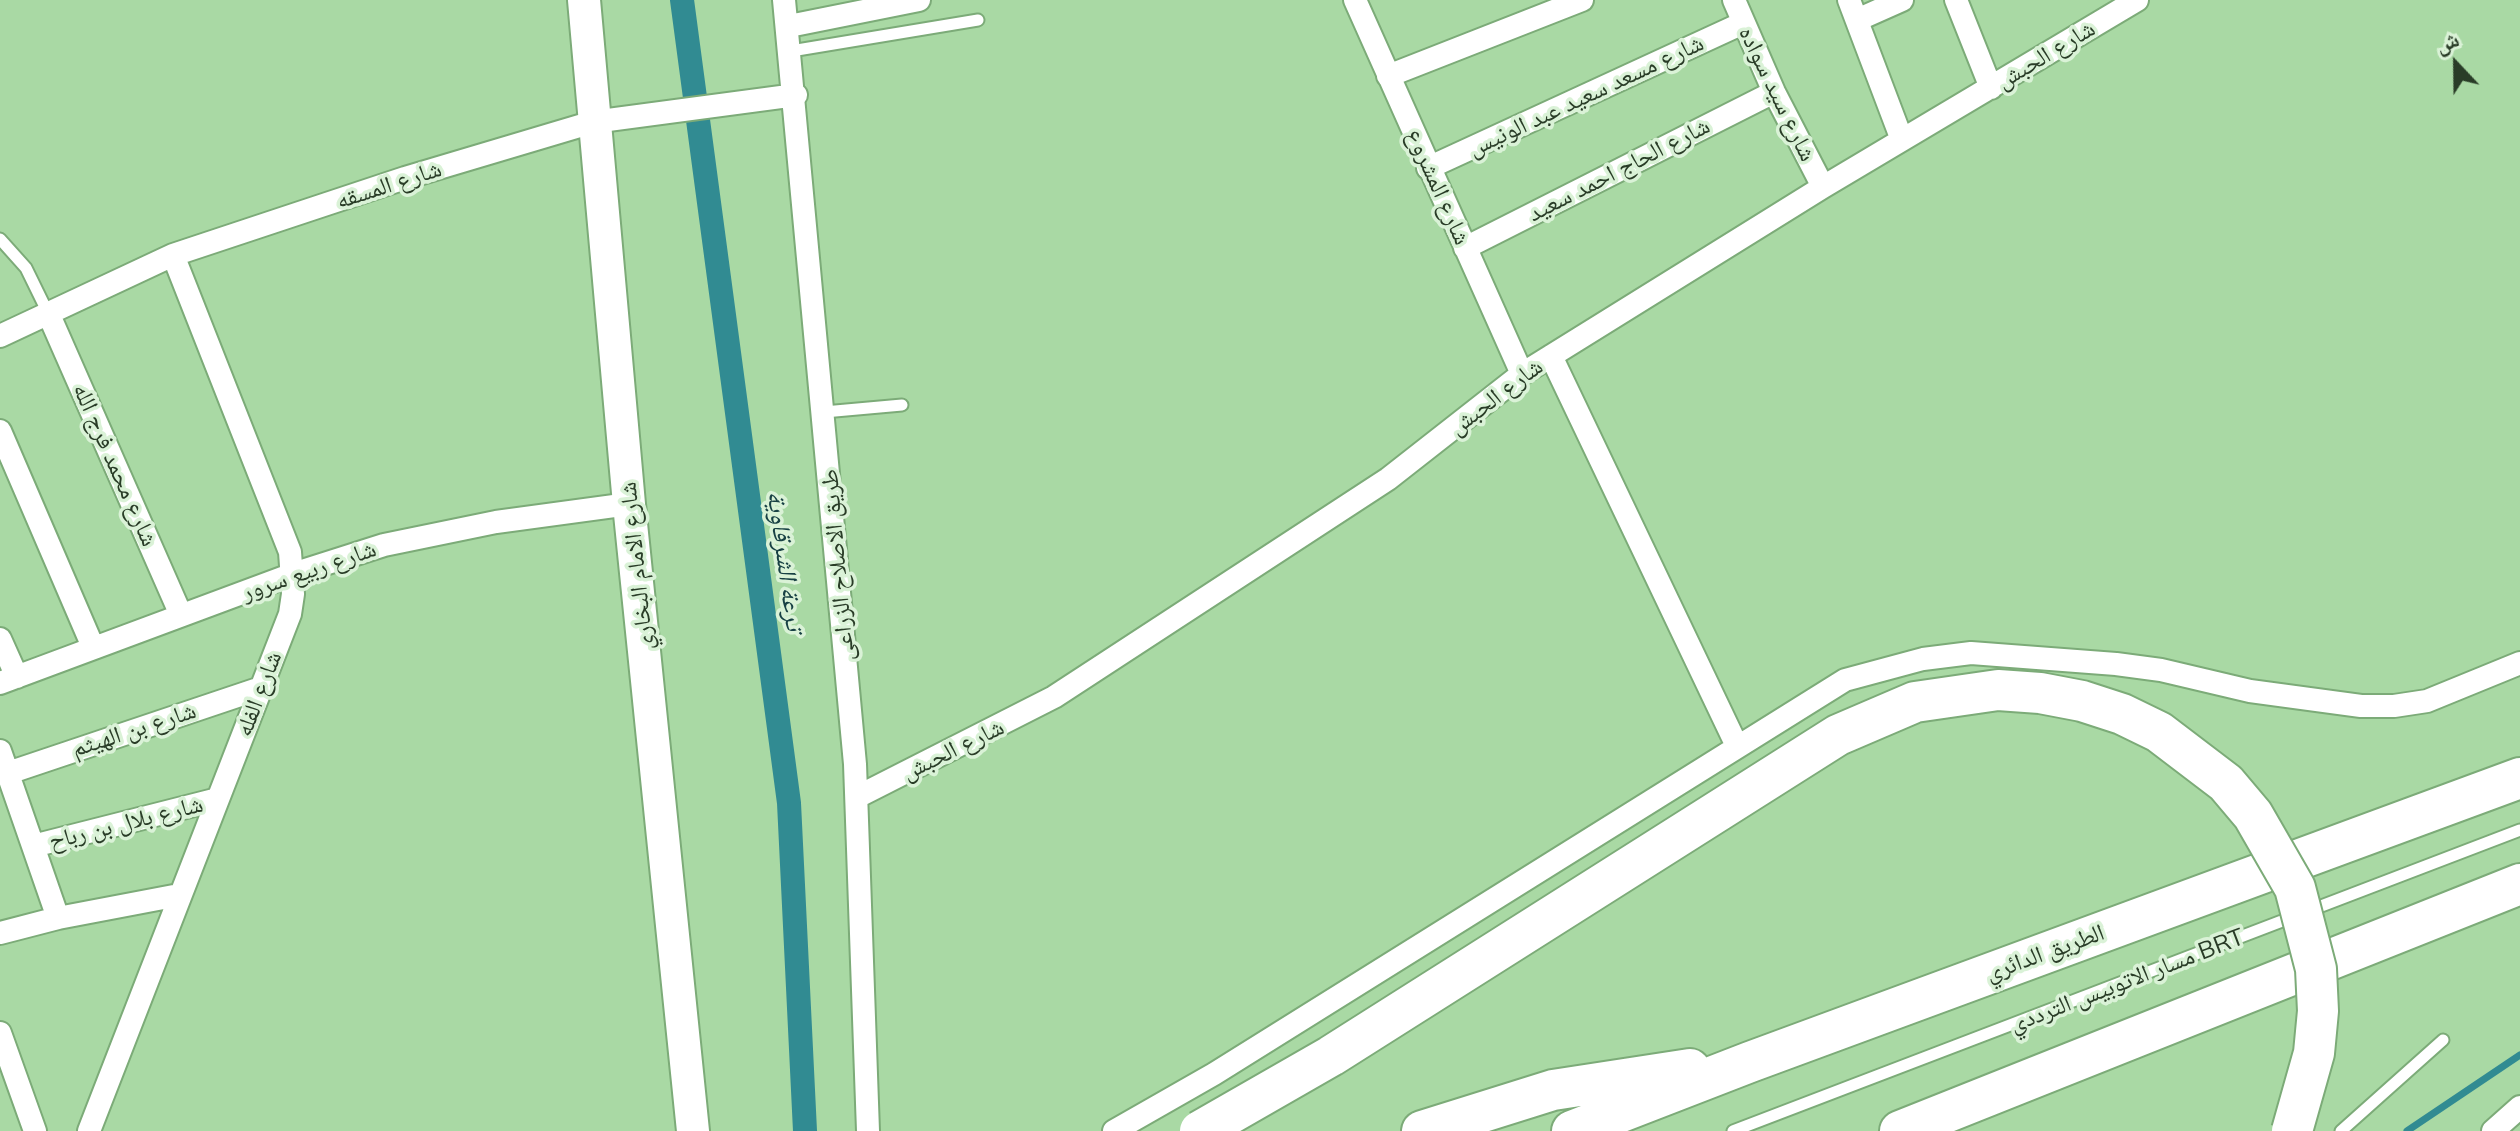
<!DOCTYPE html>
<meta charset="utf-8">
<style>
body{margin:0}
#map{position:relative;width:2520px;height:1131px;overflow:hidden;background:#a9d9a4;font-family:Mulish,"Noto Naskh Arabic",sans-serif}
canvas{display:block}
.north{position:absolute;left:2416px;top:24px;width:80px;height:80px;-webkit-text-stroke:6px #daf2d7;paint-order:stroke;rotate:338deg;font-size:22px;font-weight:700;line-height:32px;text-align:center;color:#293c27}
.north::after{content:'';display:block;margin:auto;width:28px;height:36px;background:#293c27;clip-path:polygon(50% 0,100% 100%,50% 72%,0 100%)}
</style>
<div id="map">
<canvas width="2520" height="1131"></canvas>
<div class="north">ش</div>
</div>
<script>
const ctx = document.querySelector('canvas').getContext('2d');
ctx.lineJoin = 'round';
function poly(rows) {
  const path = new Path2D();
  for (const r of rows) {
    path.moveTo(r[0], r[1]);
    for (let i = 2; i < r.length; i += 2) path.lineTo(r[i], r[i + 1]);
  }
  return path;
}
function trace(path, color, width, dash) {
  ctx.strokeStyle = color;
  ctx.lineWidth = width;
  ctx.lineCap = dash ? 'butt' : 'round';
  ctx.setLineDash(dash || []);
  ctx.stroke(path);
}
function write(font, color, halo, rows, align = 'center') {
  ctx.font = font + ' Mulish,"Noto Naskh Arabic",sans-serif';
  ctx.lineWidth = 7;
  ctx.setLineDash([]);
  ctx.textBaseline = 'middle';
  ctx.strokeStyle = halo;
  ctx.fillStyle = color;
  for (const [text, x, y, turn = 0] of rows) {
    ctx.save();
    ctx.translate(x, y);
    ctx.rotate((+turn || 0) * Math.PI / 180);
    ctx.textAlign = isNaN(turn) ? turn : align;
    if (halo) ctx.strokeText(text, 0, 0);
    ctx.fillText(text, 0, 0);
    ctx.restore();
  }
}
const stream = poly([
 [2407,1131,2520,1055]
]);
const canal = poly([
 [682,0,789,803,805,1131]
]);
const lane = poly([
 [791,51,978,20],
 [0,239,26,268,49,315],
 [824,412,902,405],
 [1733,1131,2520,830],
 [2341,1131,2443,1040]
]);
const street = poly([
 [784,0,855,764,868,1131],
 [1355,0,1522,374],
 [1734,0,1774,92,1823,187],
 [1849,0,1902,140],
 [1956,0,1991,88],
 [1857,20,1902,0],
 [789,26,919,0],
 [1388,76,1582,0],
 [1428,168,1743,23],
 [1465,248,1774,92],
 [49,315,181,615],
 [0,336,173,255,405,178,593,122,796,95],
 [1551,356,1737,746],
 [0,431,93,647],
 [0,639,17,677],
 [0,683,293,574,384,545,496,522,629,504],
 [0,751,58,918],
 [8,773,261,688],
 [857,797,1054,697,1388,479,1522,374,1823,187,2137,0],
 [33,846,218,799],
 [0,933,58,918,179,895],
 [0,1033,35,1131],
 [89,1131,290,614,293,594,290,552,173,255],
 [1114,1131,1214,1074,1845,680,1923,659,1971,653,2116,664,2161,670,2250,691,2361,706,2394,706,2427,701,2520,663],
 [2493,1131,2520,1107]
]);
const secondary = poly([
 [584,0,629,504,693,1131]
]);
const highway = poly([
 [1422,1131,1553,1090,1690,1069],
 [1572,1131,1750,1062,2520,778],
 [1900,1131,2520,884]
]);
const highwayBridge = poly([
 [1200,1131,1331,1056,1838,735,1915,702,1998,690,2040,693,2082,701,2122,714,2159,732,2226,783,2253,815,2295,888,2316,969,2318,1011,2314,1053,2292,1131]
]);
const streetNames = [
 ["شارع الحبش",2046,55,-31],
 ["شارع سيد سواده",1777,94,64],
 ["شارع مسعد سعيد عبد الونيس",1586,96,-25],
 ["شارع الحاج احمد سعيد",1619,170,-27],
 ["شارع المسقه",389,185,-18],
 ["شارع المشروع",1438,187,66],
 ["شارع الحبش",1496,397,-37],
 ["شارع محمد فرج الله",115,465,66],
 ["طريق الاصلاح الزراعى",838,565,-95],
 ["شارع الامام البخاري",637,566,-96],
 ["شارع ربيع سرور",309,571,-19],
 ["شارع الفله",259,694,-69],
 ["شارع بن الهيثم",134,730,-18],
 ["شارع الحبش",953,750,-26],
 ["شارع بلال بن رباح",126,823,-14],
 ["الطريق الدائري",2045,953,-20],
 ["مسار الاتوبيس الترددي BRT",2127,981,-21]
];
const waterNames = [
 ["ترعة الشرقاوية",785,561,82]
];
trace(stream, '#318b92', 7);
trace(canal, '#318b92', 24);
trace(lane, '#7cab78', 15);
trace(street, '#7cab78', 26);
trace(secondary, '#7cab78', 36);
trace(highway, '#7cab78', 44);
trace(lane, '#fff', 11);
trace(street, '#fff', 22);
trace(secondary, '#fff', 32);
trace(highway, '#fff', 40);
trace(highwayBridge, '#7cab78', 44, []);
trace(highwayBridge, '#fff', 40);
write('24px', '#293c27', '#daf2d7', streetNames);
write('italic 26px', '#184144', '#daf2d7', waterNames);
</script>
